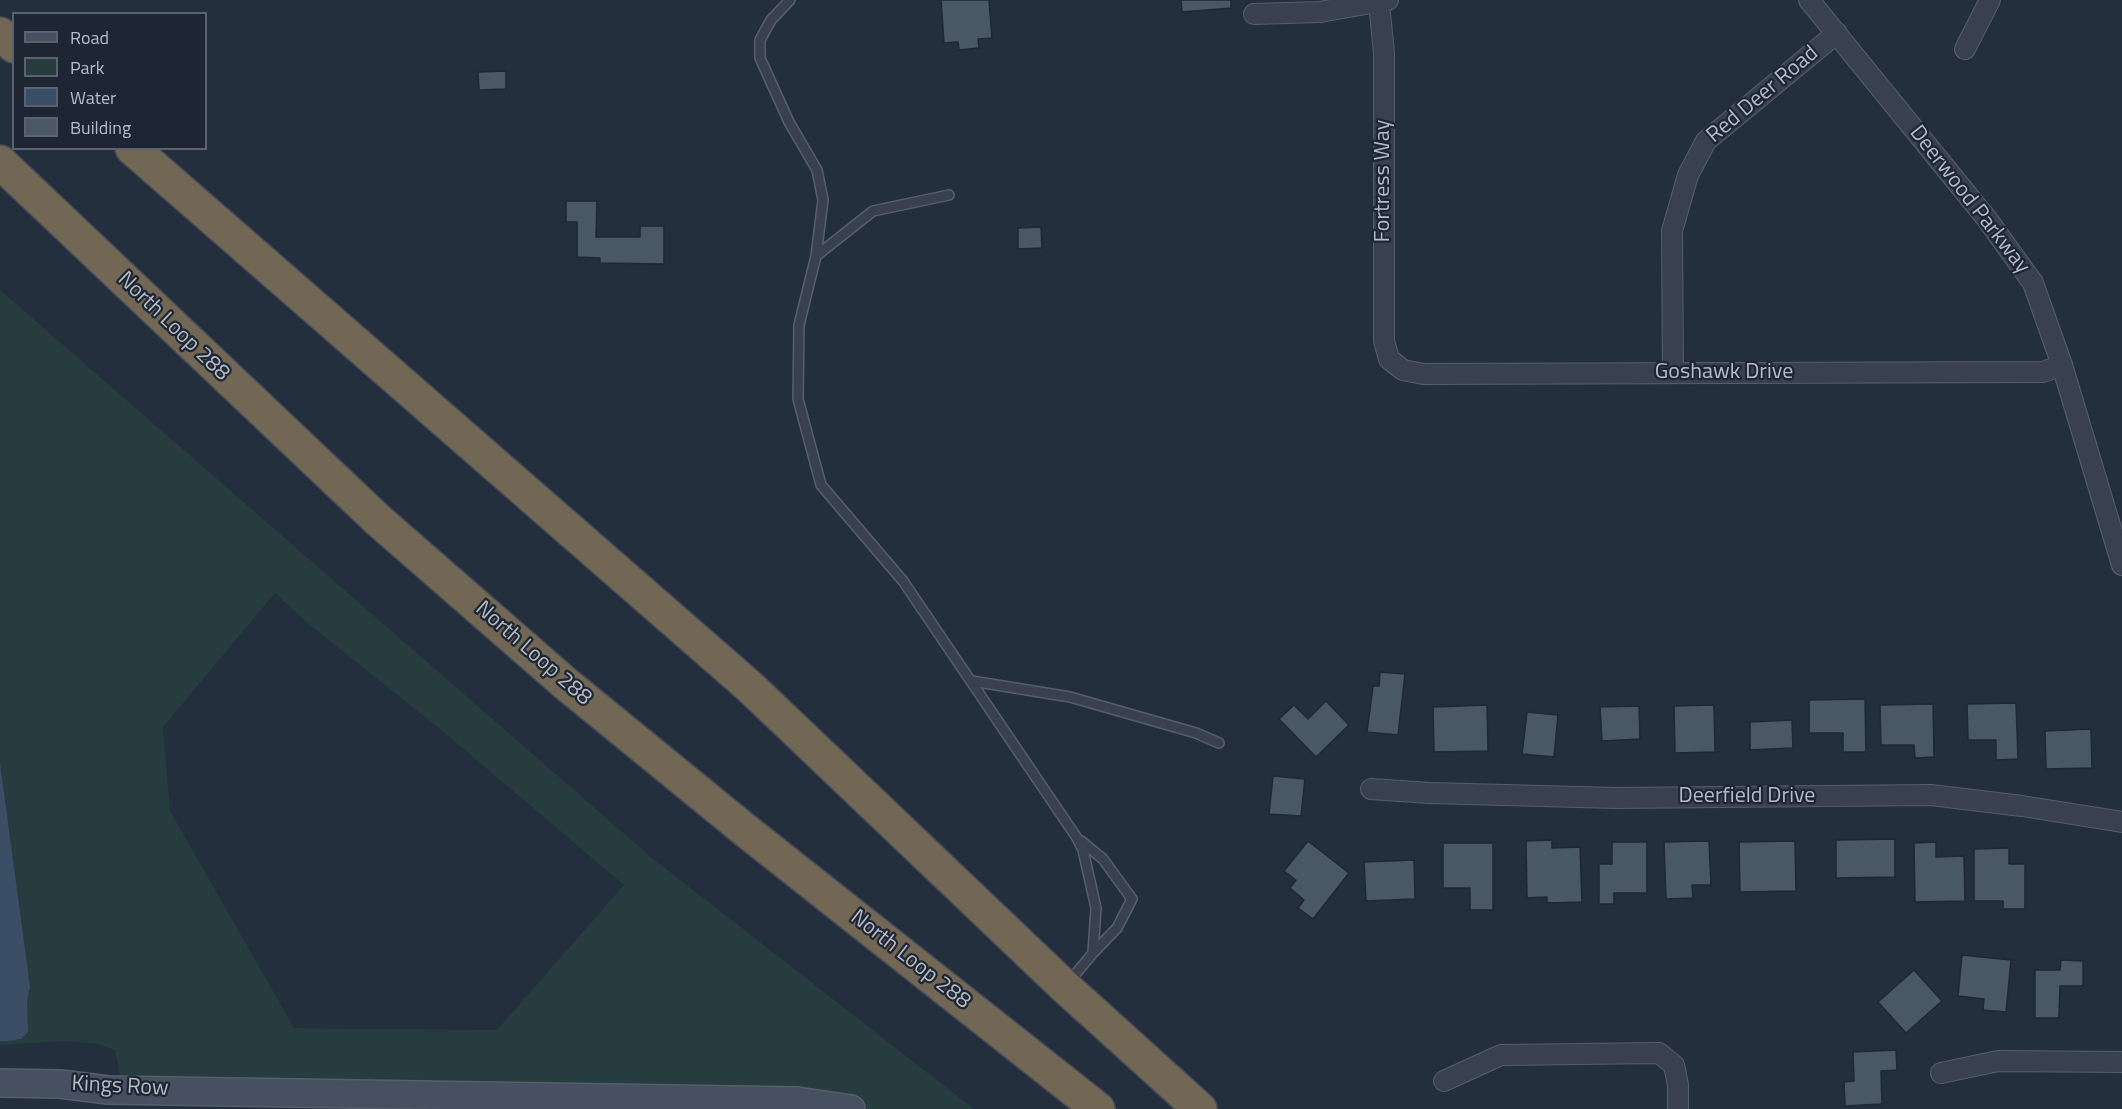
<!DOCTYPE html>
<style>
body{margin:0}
#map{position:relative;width:2122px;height:1109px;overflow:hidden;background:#242f3d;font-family:"Titillium Web",sans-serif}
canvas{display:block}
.legend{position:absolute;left:12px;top:12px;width:195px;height:138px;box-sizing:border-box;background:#1d2632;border:2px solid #59626e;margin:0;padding:8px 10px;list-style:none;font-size:18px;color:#b4bcc8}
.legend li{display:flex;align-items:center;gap:12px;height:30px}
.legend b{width:30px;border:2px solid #59626e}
</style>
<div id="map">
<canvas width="2122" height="1109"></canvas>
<ul class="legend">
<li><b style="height:8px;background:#465060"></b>Road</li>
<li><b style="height:16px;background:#263c3e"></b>Park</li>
<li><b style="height:16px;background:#3a4e65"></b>Water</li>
<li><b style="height:16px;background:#4a5765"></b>Building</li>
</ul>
</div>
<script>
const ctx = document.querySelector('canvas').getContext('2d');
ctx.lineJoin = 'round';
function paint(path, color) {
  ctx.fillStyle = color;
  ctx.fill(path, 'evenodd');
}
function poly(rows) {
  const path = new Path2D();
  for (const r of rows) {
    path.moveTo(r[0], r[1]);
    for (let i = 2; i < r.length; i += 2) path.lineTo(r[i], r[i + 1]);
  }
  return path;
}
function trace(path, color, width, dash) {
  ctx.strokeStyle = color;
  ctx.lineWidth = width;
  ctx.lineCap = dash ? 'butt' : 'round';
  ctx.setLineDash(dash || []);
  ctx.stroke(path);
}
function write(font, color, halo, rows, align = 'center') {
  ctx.font = font + ' "Titillium Web",sans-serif';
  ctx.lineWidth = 4.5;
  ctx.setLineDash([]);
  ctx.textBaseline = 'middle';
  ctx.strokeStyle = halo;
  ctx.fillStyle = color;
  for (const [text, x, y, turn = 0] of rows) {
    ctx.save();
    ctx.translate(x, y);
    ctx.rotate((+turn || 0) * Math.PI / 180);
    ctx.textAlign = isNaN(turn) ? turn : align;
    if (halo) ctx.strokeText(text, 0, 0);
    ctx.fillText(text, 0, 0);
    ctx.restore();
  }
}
const green = poly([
 [0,290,652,858,974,1109,782,1109,123,1090,115,1050,97,1044,68,1041,0,1045],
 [275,593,305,621,440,729,624,885,497,1030,294,1028,170,811,163,727]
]);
const water = poly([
 [0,763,30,987,27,1001,28,1032,21,1039,8,1041,0,1041]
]);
const building = poly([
 [941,0,989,0,992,38,978,39,979,48,959,50,958,42,944,43,941,0],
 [1181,0,1231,0,1231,8,1182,12,1181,0],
 [506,71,506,89,479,90,478,72,506,71],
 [566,201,597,201,596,237,640,237,640,226,664,226,664,264,600,263,600,258,577,257,577,222,566,222,566,201],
 [1041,227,1042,248,1018,249,1018,228,1041,227],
 [1380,672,1405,674,1398,735,1367,732,1373,686,1379,686,1380,672],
 [1865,699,1866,752,1843,752,1843,733,1809,733,1809,700,1865,699],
 [1326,701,1349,725,1316,757,1279,719,1294,705,1308,719,1326,701],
 [2016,703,2018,759,1996,760,1996,740,1968,740,1967,704,2016,703],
 [1933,704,1934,757,1915,758,1914,745,1881,745,1880,705,1933,704],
 [1487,705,1488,751,1434,752,1433,707,1487,705],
 [1714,705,1715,752,1675,753,1674,706,1714,705],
 [1639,706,1640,739,1602,741,1600,707,1639,706],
 [1527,712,1558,715,1554,757,1522,754,1527,712],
 [1792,720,1793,748,1750,750,1750,722,1792,720],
 [2091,729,2092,768,2046,769,2045,731,2091,729],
 [1273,776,1305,779,1301,816,1269,814,1273,776],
 [1895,839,1895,877,1836,878,1836,840,1895,839],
 [1552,840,1552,848,1580,847,1582,902,1547,903,1547,897,1527,898,1526,841,1552,840],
 [1308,841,1349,873,1313,919,1298,908,1304,900,1290,888,1296,880,1284,871,1308,841],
 [1709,841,1711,885,1692,885,1693,898,1666,899,1664,842,1709,841],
 [1795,841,1796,891,1740,892,1739,842,1795,841],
 [1612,842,1647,842,1647,893,1614,893,1614,904,1599,904,1599,864,1612,864,1612,842],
 [1936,842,1936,857,1964,856,1965,901,1915,902,1914,843,1936,842],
 [1443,843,1493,843,1493,910,1470,910,1470,888,1443,888,1443,843],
 [2009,848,2009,864,2025,864,2025,909,2003,909,2003,901,1974,901,1974,849,2009,848],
 [1414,860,1415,899,1366,901,1364,862,1414,860],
 [1962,955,2011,960,2006,1012,1983,1010,1984,999,1958,996,1962,955],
 [2061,960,2083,961,2083,986,2060,986,2059,1018,2035,1018,2035,970,2060,970,2061,960],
 [1914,970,1942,1001,1906,1033,1878,1002,1914,970],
 [1896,1050,1897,1070,1881,1071,1882,1104,1845,1106,1844,1082,1854,1081,1853,1052,1896,1050]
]);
const lane = poly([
 [790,0,771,20,760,40,760,58,789,122,817,170,823,200,816,256],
 [949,195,873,211,816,256,799,325,798,399,821,485,903,581,1077,838,1083,850,1096,908,1093,953,1069,982],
 [972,681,1070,697,1196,733,1219,743],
 [1081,841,1103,859,1132,899,1117,928,1093,953]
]);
const street = poly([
 [1809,0,1987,219,2033,283,2062,365,2122,565],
 [1379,3,1384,53,1384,341,1389,359,1403,370,1423,374,2043,372,2062,365],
 [1254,14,1320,12,1388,0],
 [1965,49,1990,0],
 [1673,373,1672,231,1688,175,1706,141,1837,33],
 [1371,789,1430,793,1616,798,1931,795,2022,806,2122,822],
 [1941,1073,1998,1061,2122,1062],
 [1444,1081,1501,1055,1659,1053,1674,1065,1678,1085,1678,1109]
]);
const secondary = poly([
 [0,1083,60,1084,108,1090,797,1101,851,1109]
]);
const highway = poly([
 [0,34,14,46],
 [132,148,750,687,1065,987,1200,1109],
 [0,162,378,520,565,683,745,830,1098,1109]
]);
const streetNames = [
 ["Red Deer Road",1763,95,-40],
 ["Fortress Way",1384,181,-90],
 ["Deerwood Parkway",1969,200,52],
 ["North Loop 288",173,327,44],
 ["Goshawk Drive",1724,373],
 ["North Loop 288",533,654,41],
 ["Deerfield Drive",1747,797],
 ["North Loop 288",910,960,38],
 ["Kings Row",120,1087,3]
];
paint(green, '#263c3e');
paint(water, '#3a4e65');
paint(building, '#4a5765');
trace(building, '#1f2834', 1.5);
trace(lane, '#565f6b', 12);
trace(street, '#565f6b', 22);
trace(secondary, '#565f6b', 30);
trace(highway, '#434c58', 36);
trace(lane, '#38414d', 9);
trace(street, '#38414d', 20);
trace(secondary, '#465060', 27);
trace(highway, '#726655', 33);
write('22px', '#b4bcc8', '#1d2632', streetNames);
</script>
